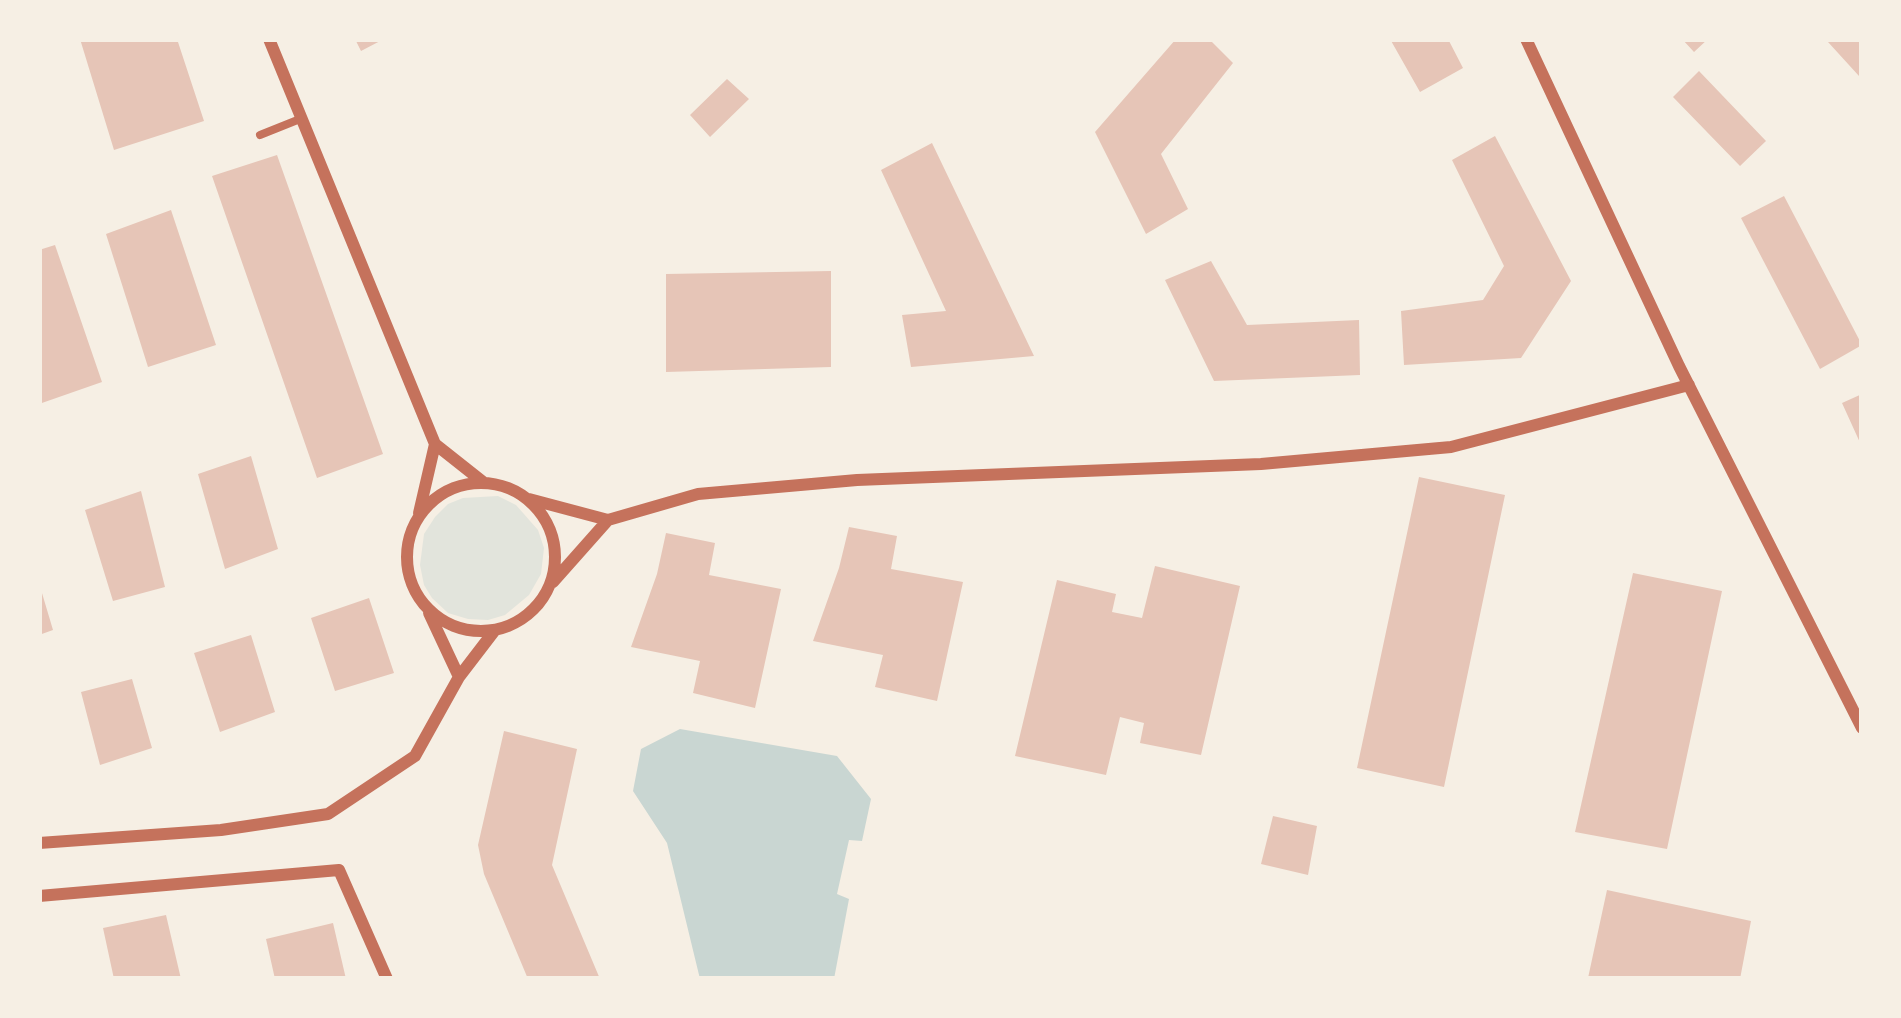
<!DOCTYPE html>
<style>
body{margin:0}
#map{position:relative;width:1901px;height:1018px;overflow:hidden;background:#f6efe4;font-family:"Work Sans",sans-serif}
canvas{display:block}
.frame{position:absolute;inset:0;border:42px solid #f6efe4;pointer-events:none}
</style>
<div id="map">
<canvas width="1901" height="1018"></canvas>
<div class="frame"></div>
</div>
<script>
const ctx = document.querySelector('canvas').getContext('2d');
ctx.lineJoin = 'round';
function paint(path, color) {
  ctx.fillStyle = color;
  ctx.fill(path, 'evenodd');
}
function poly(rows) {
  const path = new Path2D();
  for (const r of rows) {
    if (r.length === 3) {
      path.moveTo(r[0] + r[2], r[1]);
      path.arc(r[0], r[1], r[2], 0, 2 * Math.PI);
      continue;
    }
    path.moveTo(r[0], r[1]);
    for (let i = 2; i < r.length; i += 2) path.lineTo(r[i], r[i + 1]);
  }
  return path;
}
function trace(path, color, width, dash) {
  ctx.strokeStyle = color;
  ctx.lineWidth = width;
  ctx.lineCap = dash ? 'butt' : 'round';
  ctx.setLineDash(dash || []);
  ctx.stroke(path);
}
const green = poly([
 [498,496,516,505,538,530,544,548,541,574,529,595,505,615,488,620,468,619,448,613,432,598,424,585,420,565,424,534,435,517,448,504,463,498]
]);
const water = poly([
 [680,729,837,756,871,799,862,841,849,840,837,894,849,899,834,979,700,979,667,843,633,791,641,749]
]);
const building = poly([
 [80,39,177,39,204,121,114,150],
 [355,39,384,39,361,51],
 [1176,39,1209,39,1233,63,1161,154,1188,209,1146,234,1095,132],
 [1390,39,1448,39,1463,68,1420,92],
 [1682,39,1708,39,1694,52],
 [1831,39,1862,39,1862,73,1859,76,1828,42],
 [1699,71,1766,141,1740,166,1673,97],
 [727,79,749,99,710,137,690,115],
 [1495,136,1571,281,1521,358,1404,365,1401,311,1483,300,1504,266,1452,160],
 [932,143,1001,287,1034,356,911,367,902,315,946,311,881,170],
 [277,155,383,454,317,478,212,176],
 [1784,196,1862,345,1820,369,1741,218],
 [171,210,216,345,148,367,106,234],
 [55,245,102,382,39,404,39,250],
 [1211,261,1247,325,1359,320,1360,375,1214,381,1165,280],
 [831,271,831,367,666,372,666,274],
 [1862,394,1862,447,1842,403],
 [251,456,278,549,225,569,198,474],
 [1419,477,1505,495,1444,787,1357,768],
 [141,491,165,587,113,601,85,510],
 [849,527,897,536,891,569,963,582,937,701,875,687,883,655,813,641,839,568],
 [666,533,715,543,709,575,781,589,755,708,693,693,700,661,631,647,657,574],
 [1155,566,1240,586,1201,755,1140,743,1144,723,1120,717,1106,775,1015,756,1057,580,1116,594,1112,612,1142,618],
 [1633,573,1722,591,1667,849,1575,832],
 [39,583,53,630,39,635],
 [369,598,394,673,335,691,311,618],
 [251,635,275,712,220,732,194,653],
 [132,679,152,748,100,765,81,692],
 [504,731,577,749,552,865,600,979,528,979,484,874,478,845],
 [1273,816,1317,826,1308,875,1261,864],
 [1607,890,1751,921,1740,979,1588,978],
 [166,915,181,979,114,979,103,928],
 [333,923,346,979,275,979,266,939]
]);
const service = poly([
 [260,135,300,119]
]);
const minor = poly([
 [269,39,435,444,483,482],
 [1526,39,1679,366,1862,728],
 [481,557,74],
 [529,499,608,520],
 [419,513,435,444],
 [608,520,698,494,857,480,1261,464,1451,447,1689,385],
 [553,582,608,520],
 [429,613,459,677],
 [39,843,221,830,328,814,415,756,459,677,495,630],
 [39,896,339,870,387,979]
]);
paint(green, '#e2e4dc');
paint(water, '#c9d6d2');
paint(building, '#e6c5b7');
trace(service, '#c5725c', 8);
trace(minor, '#c5725c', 12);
</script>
